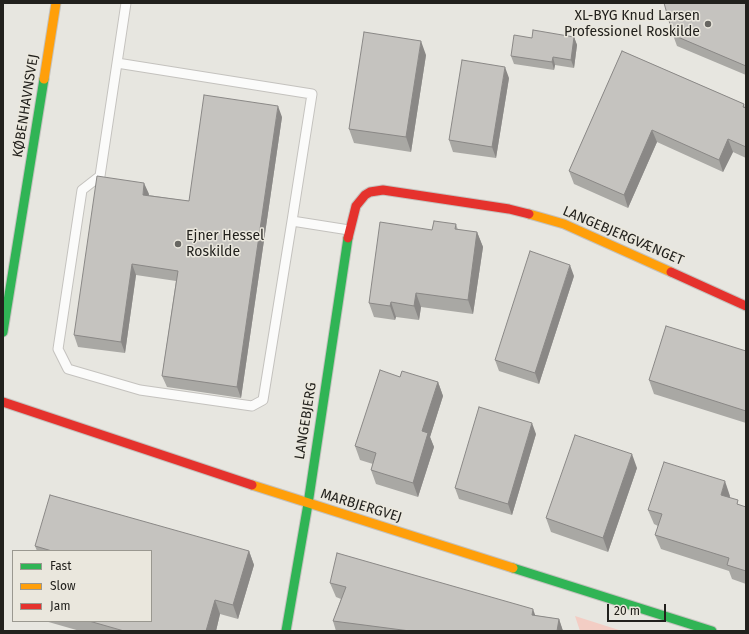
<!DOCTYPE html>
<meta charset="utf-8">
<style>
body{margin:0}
#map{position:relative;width:749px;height:634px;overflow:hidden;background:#e7e6e0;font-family:"Fira Sans",sans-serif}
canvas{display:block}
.frame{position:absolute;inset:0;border:4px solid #22211d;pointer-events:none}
.legend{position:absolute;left:12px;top:550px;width:140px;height:72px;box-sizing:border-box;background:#eae7dd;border:1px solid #9a9890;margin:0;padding:5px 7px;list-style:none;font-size:12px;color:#22211d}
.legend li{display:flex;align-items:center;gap:8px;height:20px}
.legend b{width:20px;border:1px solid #9a9890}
.scale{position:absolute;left:607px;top:604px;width:59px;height:18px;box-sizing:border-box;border:2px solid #22211d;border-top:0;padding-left:5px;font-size:12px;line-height:14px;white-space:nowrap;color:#22211d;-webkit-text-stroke:3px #eae7dd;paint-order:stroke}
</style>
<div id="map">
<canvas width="749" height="634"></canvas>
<div class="frame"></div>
<ul class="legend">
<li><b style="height:5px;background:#30b455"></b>Fast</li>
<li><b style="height:5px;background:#ff9f0a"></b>Slow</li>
<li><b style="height:5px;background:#e5322d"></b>Jam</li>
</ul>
<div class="scale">20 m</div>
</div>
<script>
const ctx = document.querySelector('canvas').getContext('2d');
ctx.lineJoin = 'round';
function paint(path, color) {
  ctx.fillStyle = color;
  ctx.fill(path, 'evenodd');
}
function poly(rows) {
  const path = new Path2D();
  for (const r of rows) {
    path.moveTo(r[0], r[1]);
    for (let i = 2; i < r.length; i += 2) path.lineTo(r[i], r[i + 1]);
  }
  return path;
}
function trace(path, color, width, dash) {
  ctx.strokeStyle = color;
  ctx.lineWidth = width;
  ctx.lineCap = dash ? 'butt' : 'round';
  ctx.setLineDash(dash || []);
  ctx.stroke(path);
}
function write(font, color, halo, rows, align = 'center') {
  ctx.font = font + ' "Fira Sans",sans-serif';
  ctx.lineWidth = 3;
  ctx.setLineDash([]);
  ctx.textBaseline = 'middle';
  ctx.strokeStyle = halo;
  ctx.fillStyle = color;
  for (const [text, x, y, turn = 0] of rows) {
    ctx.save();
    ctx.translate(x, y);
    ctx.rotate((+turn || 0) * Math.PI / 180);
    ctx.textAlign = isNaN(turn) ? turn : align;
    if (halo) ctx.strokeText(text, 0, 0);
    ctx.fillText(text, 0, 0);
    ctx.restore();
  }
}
const green = poly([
 [575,616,622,631,580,631]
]);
const lane = poly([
 [117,63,126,3],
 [292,221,263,400,252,406,140,390,68,369,58,349,82,190,100,176,117,63,312,94,292,221,349,230]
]);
const fast = poly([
 [3,332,44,79],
 [513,568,712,631],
 [286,631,308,504,348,238]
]);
const slow = poly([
 [44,79,56,3],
 [529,214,564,224,671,272],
 [252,485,513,568]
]);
const jam = poly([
 [348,238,356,206,365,195,370,192,383,190,509,209,529,214],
 [671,272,746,306],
 [3,402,252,485]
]);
const wall = poly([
 [746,3,746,75,677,46,673,35],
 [574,37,577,45,574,68,555,65,554,70,514,64,511,56,532,38],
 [622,51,744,104,745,108,746,108,746,158,733,152,723,172,657,142,628,208,574,184,569,171],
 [426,55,411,152,354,143,349,129],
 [509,78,496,158,453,152,449,140],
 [282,117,241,398,167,387,162,376,176,281,136,275,125,353,78,347,74,335,149,194,148,195,189,201],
 [456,224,458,230,477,232,483,247,473,314,421,307,419,320,396,317,395,320,374,317,369,303,432,230],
 [574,276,539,384,499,371,495,360],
 [746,351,746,423,654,394,649,380],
 [400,377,438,382,443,396,430,437,434,447,418,497,376,484,371,470,373,464,360,460,355,446],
 [536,434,512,515,459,499,455,488],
 [637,468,608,552,551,532,546,518],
 [730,496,729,498,739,505,746,507,746,584,732,579,729,571,661,549,655,535,658,526,654,524,648,510],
 [35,546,249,551,254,565,238,619,220,614,216,631,80,631,45,621,151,621,151,551,37,551],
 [330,583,559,619,563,631,336,631,333,621,341,599,336,597]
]);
const shadedWall = poly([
 [574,37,577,45,574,68,571,60],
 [421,41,426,55,411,152,406,137],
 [553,57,555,65,554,70,552,62],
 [505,67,509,78,496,158,492,147],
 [278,106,282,117,241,398,237,387],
 [652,130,657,142,628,208,624,195],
 [728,139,733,152,723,172,719,160],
 [144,183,149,194,147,206,143,195],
 [477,232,483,247,473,314,468,300],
 [132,264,136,275,125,353,121,342],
 [570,265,574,276,539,384,535,373],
 [416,293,421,307,419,320,414,306],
 [391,302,396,317,395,320,390,306],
 [438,382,443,396,430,437,434,447,418,497,413,483,422,431],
 [532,423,536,434,512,515,508,504],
 [632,454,637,468,608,552,603,538],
 [725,481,730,496,726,509,721,495],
 [249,551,254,565,238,619,233,605],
 [215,600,220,614,216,631,206,631],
 [533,609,538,623,532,615],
 [559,619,563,631,557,631]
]);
const building = poly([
 [664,3,746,3,746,66,673,35,664,3],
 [533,30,574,37,571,60,553,57,552,62,511,56,514,35,532,38,533,30],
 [364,32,421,41,406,137,349,129,364,32],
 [622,51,744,104,743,107,746,108,746,147,728,139,719,160,652,130,624,195,569,171,622,51],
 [462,60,505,67,492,147,449,140,462,60],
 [204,95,278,106,237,387,162,376,178,271,132,264,121,342,74,335,97,176,144,183,143,195,189,201,204,95],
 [434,221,456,224,455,229,477,232,468,300,416,293,414,306,391,302,390,306,369,303,380,222,432,230,434,221],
 [530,251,570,265,535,373,495,360,530,251],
 [666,326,746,351,746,411,649,380,666,326],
 [380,370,400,377,402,371,438,382,422,431,428,433,413,483,371,470,376,453,355,446,380,370],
 [479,407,532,423,508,504,455,488,479,407],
 [575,435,632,454,603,538,546,518,575,435],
 [664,462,725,481,721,495,738,500,737,504,746,507,746,571,727,565,729,558,655,535,662,514,648,510,664,462],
 [50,495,249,551,233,605,215,600,206,631,124,631,89,621,151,621,151,551,52,551,35,546,50,495],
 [337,553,533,609,532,615,559,619,557,631,410,631,333,621,346,587,330,583,337,553]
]);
const markers = [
 [708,24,4,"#676661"],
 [178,244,4,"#676661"]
];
const poiNames = [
 ["XL-BYG Knud Larsen",700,16],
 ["Professionel Roskilde",700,32],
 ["Ejner Hessel",186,236,"left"],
 ["Roskilde",186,252,"left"]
];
const streetNames = [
 ["KØBENHAVNSVEJ",26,106,-81],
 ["LANGEBJERGVÆNGET",623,236,23],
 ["LANGEBJERG",306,421,-81],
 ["MARBJERGVEJ",361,506,17]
];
paint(green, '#f3cdc4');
trace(lane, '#c4c2be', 11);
trace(fast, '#c4c2be', 11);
trace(slow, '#c4c2be', 11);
trace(jam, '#c4c2be', 11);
trace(lane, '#fbfbfa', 9);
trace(fast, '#30b455', 9);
trace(slow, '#ff9f0a', 9);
trace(jam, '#e5322d', 9);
paint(wall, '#a9a8a4');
paint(shadedWall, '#8a8886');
paint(building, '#c5c3bf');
trace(building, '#8a8886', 1);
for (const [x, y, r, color] of markers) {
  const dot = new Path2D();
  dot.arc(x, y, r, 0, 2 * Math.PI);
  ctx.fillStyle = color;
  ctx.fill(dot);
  trace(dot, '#eae7dd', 1.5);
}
write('14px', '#22211d', '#eae7dd', poiNames, 'right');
write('14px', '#22211d', '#eae7dd', streetNames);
</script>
